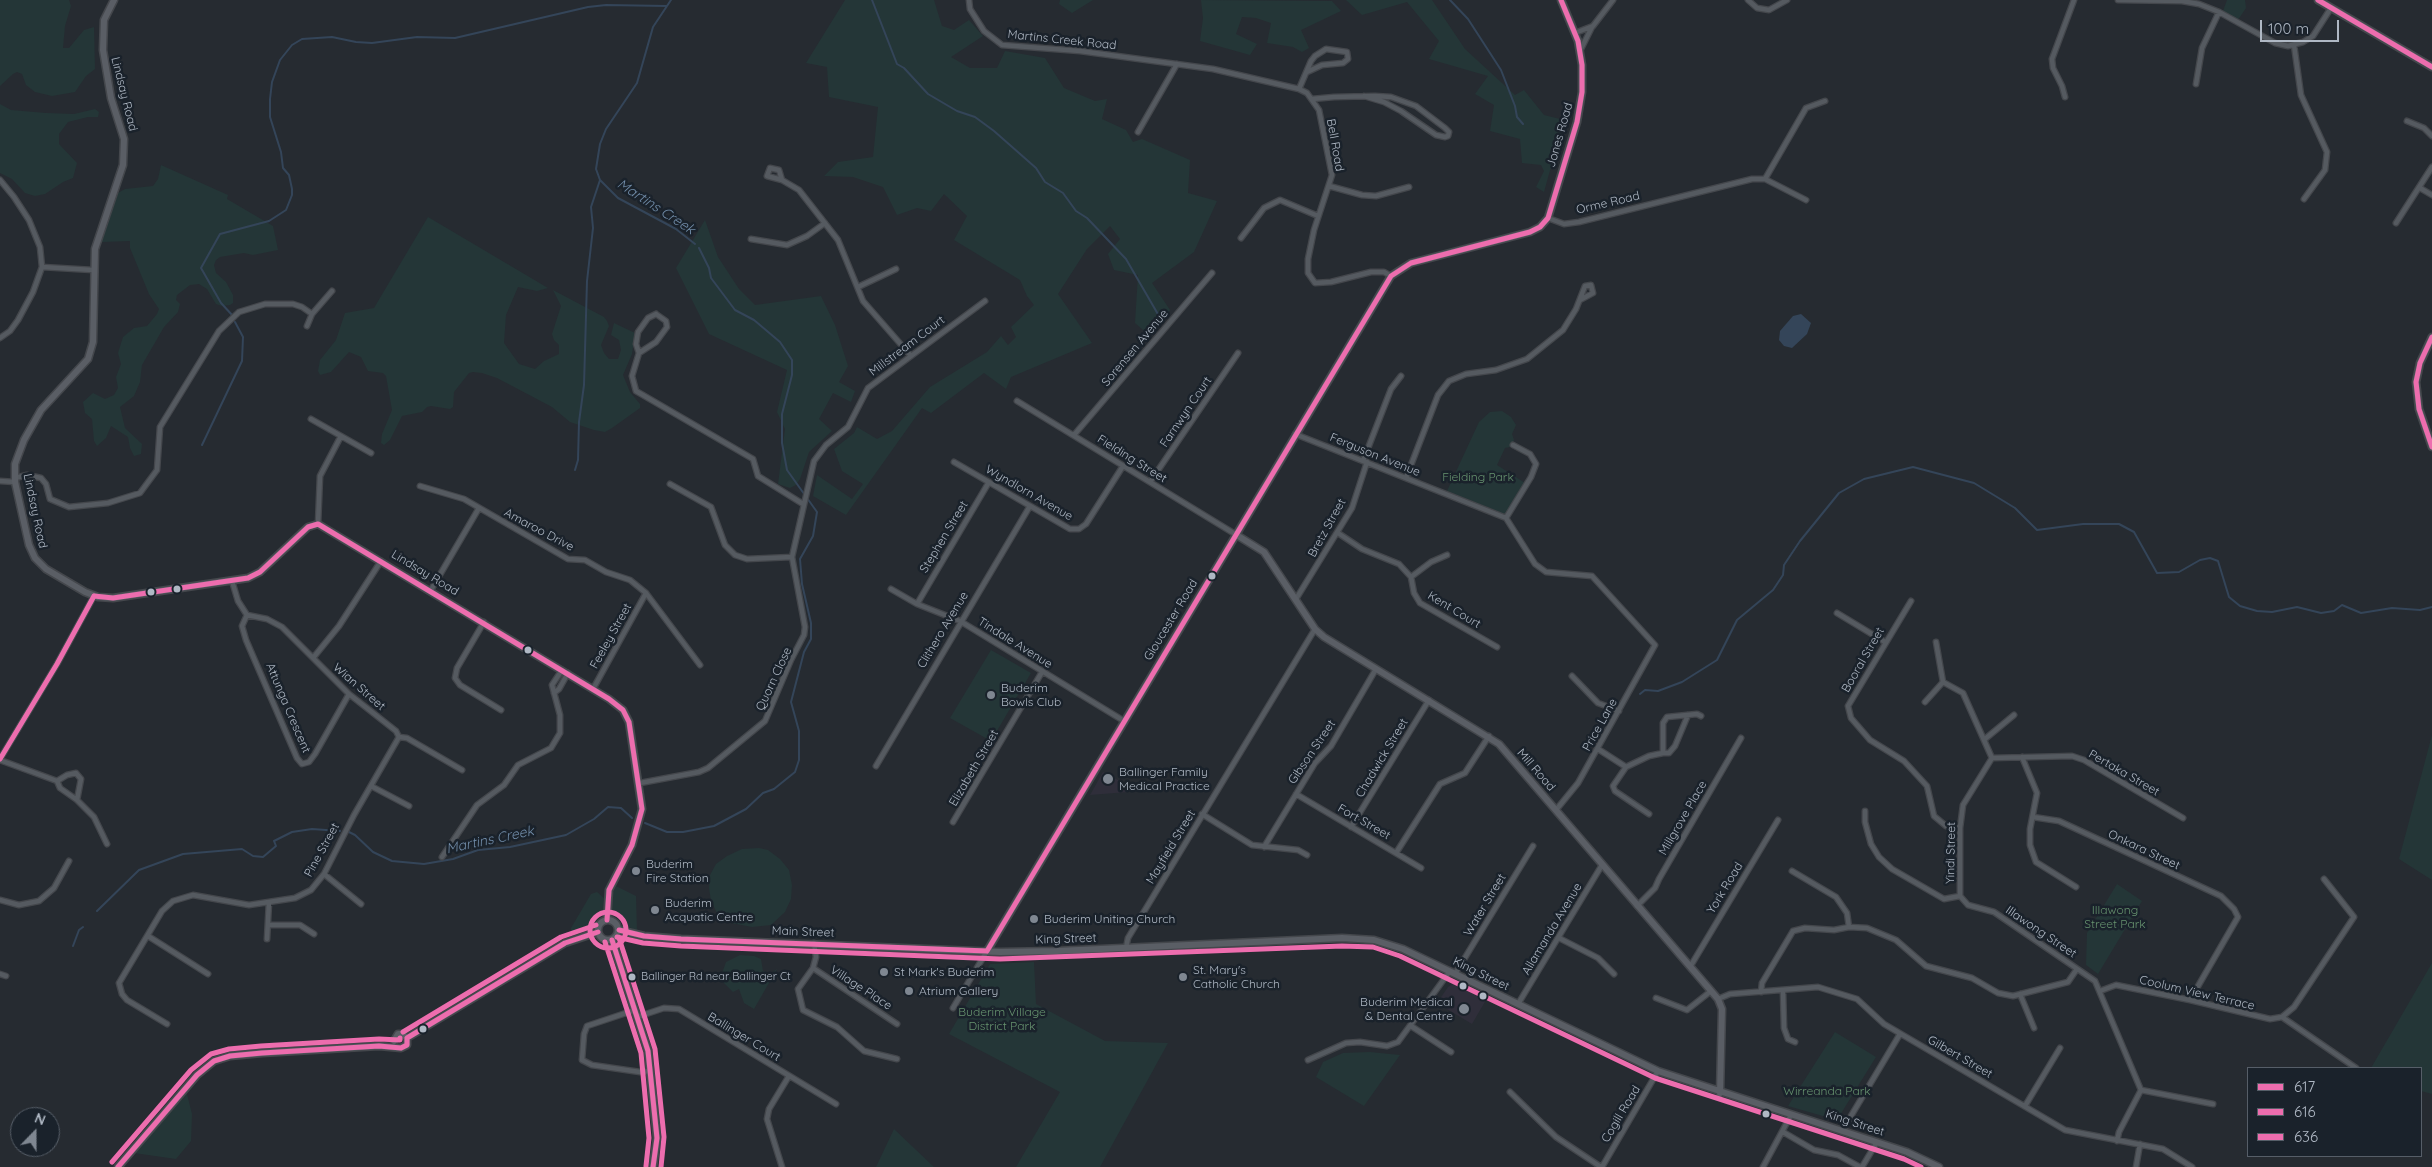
<!DOCTYPE html>
<style>
body{margin:0}
#map{position:relative;width:2432px;height:1167px;overflow:hidden;background:#262b31;font-family:Quicksand,sans-serif}
canvas{display:block}
.legend{position:absolute;left:2247px;top:1067px;width:175px;height:90px;box-sizing:border-box;background:#1a222b;border:1px solid #565e68;margin:0;padding:6px 9px;list-style:none;font-size:15px;color:#afb8c4}
.legend li{display:flex;align-items:center;gap:10px;height:25px}
.legend b{width:25px;border:1px solid #565e68}
.north{position:absolute;left:10px;top:1107px;width:50px;height:50px;box-sizing:border-box;background:#1a222b;border:1px solid #565e68;border-radius:50%;rotate:22deg;font-size:14px;font-weight:700;line-height:20px;text-align:center;color:#afb8c4}
.north::after{content:'';display:block;margin:auto;width:18px;height:22px;background:#7f8791;clip-path:polygon(50% 0,100% 100%,50% 72%,0 100%)}
.scale{position:absolute;left:2260px;top:20px;width:79px;height:22px;box-sizing:border-box;border:2px solid #afb8c4;border-top:0;padding-left:6px;font-size:15px;line-height:18px;white-space:nowrap;color:#afb8c4;-webkit-text-stroke:4px #1a222b;paint-order:stroke}
</style>
<div id="map">
<canvas width="2432" height="1167"></canvas>
<ul class="legend">
<li><b style="height:6px;background:#ed6dae"></b>617</li>
<li><b style="height:6px;background:#ed6dae"></b>616</li>
<li><b style="height:6px;background:#ed6dae"></b>636</li>
</ul>
<div class="north">N</div>
<div class="scale">100 m</div>
</div>
<script>
const ctx = document.querySelector('canvas').getContext('2d');
ctx.lineJoin = 'round';
function paint(path, color) {
  ctx.fillStyle = color;
  ctx.fill(path, 'evenodd');
}
function poly(rows) {
  const path = new Path2D();
  for (const r of rows) {
    if (r.length === 3) {
      path.moveTo(r[0] + r[2], r[1]);
      path.arc(r[0], r[1], r[2], 0, 2 * Math.PI);
      continue;
    }
    path.moveTo(r[0], r[1]);
    for (let i = 2; i < r.length; i += 2) path.lineTo(r[i], r[i + 1]);
  }
  return path;
}
function trace(path, color, width, dash) {
  ctx.strokeStyle = color;
  ctx.lineWidth = width;
  ctx.lineCap = dash ? 'butt' : 'round';
  ctx.setLineDash(dash || []);
  ctx.stroke(path);
}
function write(font, color, halo, rows, align = 'center') {
  ctx.font = font + ' Quicksand,sans-serif';
  ctx.lineWidth = 5;
  ctx.setLineDash([]);
  ctx.textBaseline = 'middle';
  ctx.strokeStyle = halo;
  ctx.fillStyle = color;
  for (const [text, x, y, turn = 0] of rows) {
    ctx.save();
    ctx.translate(x, y);
    ctx.rotate((+turn || 0) * Math.PI / 180);
    ctx.textAlign = isNaN(turn) ? turn : align;
    if (halo) ctx.strokeText(text, 0, 0);
    ctx.fillText(text, 0, 0);
    ctx.restore();
  }
}
const medical = poly([
 [1103,772,1131,787,1128,792,1090,795],
 [1453,984,1486,1000,1472,1024,1437,1003,1448,987]
]);
const green = poly([
 [0,0,69,0,71,6,65,26,63,48,69,48,84,30,94,27,95,69,86,76,75,92,52,96,35,92,26,85,22,74,17,72,13,74,0,86],
 [845,0,934,0,942,26,954,30,969,20,983,36,951,57,970,68,997,68,1005,51,1045,58,1064,88,1095,101,1107,99,1102,119,1126,130,1133,142,1142,139,1190,160,1188,193,1217,201,1194,252,1152,283,1170,310,1150,336,1135,323,1138,275,1114,270,1108,254,1120,239,1110,226,1087,249,1058,294,1092,343,1011,377,1006,389,984,373,931,413,922,408,846,515,813,496,817,475,852,499,863,484,842,471,834,449,854,433,857,427,877,439,892,431,930,387,987,352,1001,336,1008,345,1016,337,1011,327,1034,305,1027,296,1020,280,954,240,967,216,944,194,931,211,917,208,897,215,883,187,853,177,824,176,838,162,873,157,878,107,829,97,827,67,806,63],
 [1060,0,1093,0,1072,13,1059,4],
 [1201,0,1332,1,1341,11,1301,30,1309,48,1302,52,1293,47,1267,43,1271,23,1256,18,1242,17,1236,34,1257,44,1250,55,1200,41,1203,18],
 [1346,0,1432,0,1465,49,1515,95,1524,90,1544,115,1564,120,1544,192,1536,187,1544,171,1541,165,1522,163,1520,139,1490,131,1494,105,1475,94,1488,76,1429,59,1439,41,1407,2,1362,15],
 [2227,0,2245,0,2246,8,2238,20,2223,11],
 [0,104,11,110,46,113,74,114,95,109,99,112,98,117,88,117,68,122,59,134,59,144,77,163,73,178,63,182,45,194,35,196,25,193,12,179,0,173],
 [161,165,228,195,227,199,273,226,278,250,253,255,244,253,220,257,216,260,214,265,216,273,226,282,233,295,233,303,230,305,222,306,216,304,207,289,199,284,190,285,177,295,176,300,180,304,178,312,164,327,142,365,140,382,134,396,120,407,125,428,142,444,141,454,134,456,130,448,128,437,111,426,106,438,97,446,94,441,92,419,85,413,83,402,93,393,105,399,114,395,118,388,116,377,121,364,118,353,123,337,134,328,147,326,157,314,159,309,149,294,130,248,130,241,102,242,101,239,118,193,125,189,153,186,158,179],
 [428,217,548,288,537,291,518,287,506,315,504,343,519,364,535,369,544,361,559,354,559,345,554,340,552,334,561,306,553,290,604,317,607,321,609,326,601,345,604,353,609,359,618,359,621,350,619,340,611,335,614,323,635,333,632,354,623,375,630,392,640,404,640,408,612,428,605,432,594,430,570,422,552,407,497,378,482,373,473,372,469,373,454,392,453,407,450,409,431,406,427,407,422,412,402,416,390,440,384,445,381,443,382,434,392,410,386,376,383,373,368,371,361,357,349,352,331,372,320,375,318,371,320,360,336,340,345,313,374,308],
 [705,220,718,257,739,289,755,305,821,296,835,325,848,366,839,382,855,391,851,402,833,393,819,419,832,431,809,452,800,479,796,485,790,488,778,484,785,429,777,412,787,370,709,334,676,268],
 [1502,411,1511,417,1516,425,1512,434,1514,440,1510,447,1505,448,1497,465,1525,483,1507,515,1447,491,1479,422,1490,412],
 [991,650,1031,673,991,741,950,718],
 [2432,735,2432,880,2399,859],
 [759,848,768,850,780,859,789,870,792,885,791,899,785,912,771,925,752,927,726,922,717,913,711,901,709,888,710,875,716,864,727,856,742,849],
 [2117,884,2142,901,2098,974,2086,965,2087,933],
 [616,886,636,896,637,931,625,925,613,915,610,898],
 [597,892,604,898,603,912,599,920,591,929,576,935,571,932,571,928,591,894],
 [740,955,754,956,761,959,763,971,771,973,777,969,754,1009,744,1003,739,989,733,992,720,979,726,962],
 [1034,962,1036,1004,1105,1041,1168,1043,1100,1167,1016,1167,1060,1092,949,1034,990,964],
 [2432,963,2432,1094,2421,1091,2421,1068,2371,1068],
 [1835,1032,1876,1057,1837,1120,1788,1106],
 [1370,1052,1400,1055,1364,1106,1316,1077,1323,1062,1343,1053],
 [187,1094,192,1114,191,1141,176,1159,134,1153],
 [894,1129,934,1167,876,1167]
]);
const water = poly([
 [1801,314,1811,323,1807,334,1792,348,1784,346,1779,340,1780,331,1793,316]
]);
const stream = poly([
 [671,0,653,27,637,83,606,129,600,144,596,169,600,180,618,198,676,229,695,244],
 [872,0,897,64,904,68,928,94,957,111,975,117,994,131,1036,168,1045,182,1063,193,1076,211,1087,218,1126,259,1159,316],
 [1450,0,1468,19,1501,70,1515,106,1517,117,1523,124],
 [233,316,221,303,201,268,220,234,269,221,286,210,292,195,292,189,289,175,283,168,281,152,270,117,270,99,272,82,280,60,292,45,302,39,332,37,356,42,372,43,417,37,455,38,588,7,606,5,667,6],
 [202,445,242,361,243,337,235,322],
 [575,470,578,460,579,422,584,385,587,281,593,228,591,207,600,180],
 [1640,694,1645,690,1658,691,1682,682,1717,660,1737,620,1773,590,1783,575,1784,565,1800,541,1839,493,1864,479,1913,467,1974,483,2015,508,2037,530,2083,524,2119,524,2134,532,2157,573,2179,572,2200,560,2210,558,2218,561,2229,597,2240,606,2257,611,2272,612,2297,607,2321,613,2334,611,2342,605,2361,613,2392,608,2420,610,2432,607],
 [645,823,667,832,683,832,714,826,746,809,763,793,774,789,795,772,799,760,799,731,791,702,804,652,811,639,811,623,802,584,800,559,813,536,817,512,787,470,782,443,782,414,792,375,792,360,780,342,754,320,735,310,711,278,709,268,699,248],
 [349,832,355,835,373,852,392,861,424,864,453,859,478,850,510,847,566,835,594,819,608,807,621,808,632,818],
 [97,911,139,870,183,854,242,849,253,856,263,857,276,846,274,841,292,832,312,829,340,831],
 [73,946,79,930,83,927]
]);
const street = poly([
 [969,0,970,9,984,31,1002,45,1080,51,1213,69,1299,89,1307,93,1319,110,1332,175,1314,230,1308,259,1308,273,1315,283,1331,282,1371,272,1384,272,1391,276],
 [1748,0,1757,8,1769,10,1787,0],
 [2118,0,2182,1,2199,4,2219,12,2275,43,2288,46,2303,42,2313,36,2331,8],
 [1575,33,1593,26,1613,0],
 [2294,45,2301,95,2327,152,2325,170,2304,199],
 [1581,49,1592,27],
 [2196,84,2202,48,2219,12],
 [1299,89,1311,61,1315,56,1326,49,1347,52,1348,59,1343,63,1322,65,1307,72],
 [2065,97,2062,86,2053,68,2052,59,2074,0],
 [1312,99,1334,97,1375,96,1391,97,1416,106,1445,128,1449,132,1448,136,1445,137,1436,135,1401,111,1384,102,1364,96],
 [2407,121,2424,128,2432,136],
 [1138,132,1177,64],
 [1765,179,1806,108,1825,101],
 [0,180,14,197,29,220,40,247,42,267,33,292,18,320,10,331,0,338],
 [782,180,779,170,770,168,767,176,782,180,799,190,838,240,863,301,911,356],
 [1329,186,1362,195,1376,196,1409,187],
 [2420,188,2432,195],
 [1548,218,1564,224,1579,222,1752,179,1765,179,1806,200],
 [2396,223,2432,167],
 [1241,238,1264,208,1280,200,1318,216],
 [751,239,787,245,807,236,825,223],
 [42,267,93,270],
 [858,287,896,269],
 [656,314,666,321,667,327,656,342,639,353,636,344,638,332,648,318,656,314],
 [307,326,312,314],
 [639,353,632,376,636,391,753,459,758,476,803,504],
 [1017,401,1235,534],
 [311,419,371,453],
 [1295,434,1506,518,1535,564,1546,572,1592,576,1655,645,1578,783,1556,810],
 [1074,435,1212,273],
 [1363,461,1391,389,1401,376],
 [954,462,1070,529,1079,529,1086,524,1123,466],
 [15,478,27,475,41,478,46,484,50,499,69,507,108,503,140,493,157,470,160,427,219,331,239,312,265,304,293,304,302,307,312,314,332,291],
 [1406,478,1438,395,1449,381,1466,374,1496,370,1527,359,1563,330,1576,309,1585,286,1591,285,1593,293,1580,300],
 [0,481,15,482],
 [1150,482,1238,353],
 [670,484,711,507,725,545,735,555,747,559,792,557],
 [420,486,464,499,568,559,585,560,606,572,630,580,646,593,700,665],
 [1506,518,1531,477,1536,464,1530,454,1513,445],
 [318,524,320,476,341,436],
 [1338,533,1362,549,1399,564,1411,577,1414,593,1420,603,1497,647],
 [1411,577,1431,562,1447,555],
 [232,581,238,601,247,615,242,626,246,640,297,758,302,764,309,762,315,754,349,694],
 [891,589,917,604,960,621,1124,721],
 [431,590,479,508],
 [1296,599,1352,508,1367,462],
 [1911,601,1848,706,1851,718,1870,740,1904,761,1927,786,1934,816,1946,826,1960,828],
 [917,604,989,482],
 [1837,613,1885,642],
 [247,615,267,619,282,627,349,694,396,731,399,737],
 [484,622,457,668,455,678,460,685,501,710],
 [1936,642,1943,682,1963,693,1992,758],
 [313,658,339,626,381,561],
 [1572,676,1598,703,1619,711],
 [593,689,646,593],
 [554,693,559,689,568,673],
 [1925,702,1943,682],
 [399,737,407,738,462,770],
 [1985,739,2014,715],
 [1598,749,1626,767],
 [1663,753,1669,753,1675,746,1688,715],
 [2022,757,2037,793,2030,829,2030,845,2036,862,2076,887],
 [1992,758,2072,756,2084,760,2183,818],
 [0,759,57,664,94,596],
 [0,760,57,781,67,775,76,773,81,779,77,800],
 [876,766,1030,506],
 [57,781,60,788,77,800,94,817,107,844],
 [640,783,699,772,708,768,765,721,791,660,804,635,805,627,792,557,814,461,826,445,848,427,868,388,985,301],
 [371,786,409,806],
 [1296,794,1421,868],
 [1865,811,1865,822,1871,844,1879,857,1892,869,1944,899,1960,896],
 [1202,814,1252,845,1298,850,1307,855],
 [1649,814,1615,791,1613,786,1626,767,1649,756,1663,753,1663,723,1667,717,1697,714,1701,716],
 [2033,817,2059,821,2221,896,2234,909,2238,917,2190,1000],
 [953,822,1042,672],
 [1351,827,1429,700],
 [1264,847,1315,763,1331,746,1376,669],
 [1396,853,1440,784,1465,773,1489,736],
 [442,857,477,805,504,785,518,765,551,748,560,733,560,715,552,685,562,670],
 [1792,871,1836,897,1847,913,1849,927],
 [324,874,361,904],
 [1960,896,1968,905,1994,912,2095,981,2141,1090,2119,1132,2117,1141],
 [1960,896,1960,828,1963,805,1992,758],
 [0,900,19,905,39,901,54,888,69,861],
 [1637,906,1655,888,1659,879,1741,738],
 [268,925,300,925,314,934],
 [148,936,208,974],
 [1559,938,1598,958,1614,974],
 [267,939,269,902],
 [814,943,816,957,813,968,798,989,803,1010,837,1027,864,1051,897,1059],
 [1126,948,1128,938,1315,629],
 [1690,967,1778,820],
 [813,968,897,1024],
 [0,974,6,976],
 [1455,974,1533,846],
 [1783,991,1784,1028,1788,1039,1795,1042],
 [2100,991,2116,985,2190,1000,2270,1019,2282,1017,2294,1007,2354,917,2324,879],
 [1761,992,1762,983,1793,931,1805,928,1834,930,1849,927,1867,928,1896,940,1926,966,1972,978,1998,993,2013,996,2068,982,2077,969],
 [2020,994,2034,1028],
 [1656,998,1687,1010,1711,991],
 [1718,999,1730,994,1818,987,1857,999,1884,1024,2065,1130,2163,1149,2192,1167],
 [1518,1004,1602,865],
 [953,1008,987,951],
 [635,1010,587,1026,584,1034,582,1060,592,1065,640,1072,650,1071],
 [637,1017,664,1008,679,1009,836,1104],
 [2282,1017,2356,1068],
 [167,1024,127,1000,122,994,119,983,162,911,173,901,193,895,249,905,295,898,311,890,324,874,354,815,399,737],
 [1411,1026,1451,1052],
 [1308,1060,1346,1043,1360,1042,1387,1046,1398,1042,1450,971],
 [2141,1090,2213,1104],
 [1510,1092,1556,1137,1601,1167],
 [2025,1106,2060,1048],
 [1842,1131,1900,1034],
 [1783,1132,1814,1150,1838,1155,1860,1167],
 [782,1167,767,1119,769,1109,789,1076],
 [1602,1167,1658,1071],
 [1763,1167,1791,1115],
 [1862,1167,1877,1142],
 [2136,1167,2140,1144]
]);
const secondary = poly([
 [114,0,104,20,103,50,111,98,124,139,123,165,95,249,93,342,88,359,41,410,24,440,15,464,15,482,29,545,35,558,46,569,85,592,98,597,113,598,248,578,260,572,308,527,318,524,609,699,623,710,629,722,642,809,632,845,609,890,607,920],
 [2318,0,2432,67],
 [2432,337,2420,363,2416,382,2419,409,2432,447],
 [1235,534,1264,552,1315,629,1324,637,1499,744,1718,999,1722,1009,1720,1093],
 [608,930,10],
 [619,930,644,936,681,939,1000,952,1057,951,1342,938,1374,940,1403,949,1658,1071,1907,1152,1939,1167],
 [612,940,648,1051,657,1138,653,1167],
 [987,951,1391,276,1411,263,1530,232,1540,227,1548,218,1577,122,1582,92,1582,65,1578,41,1561,0],
 [407,1038,565,943,598,932],
 [394,1041,398,1034,402,1034,407,1038],
 [118,1167,197,1075,214,1061,230,1056,262,1053,379,1046,401,1048,407,1045,407,1038]
]);
const bus1 = poly([
 [2318,0,2432,67],
 [2432,337,2420,363,2416,382,2419,409,2432,447],
 [94,596,113,598,248,578,260,572,308,527,318,524,609,699,623,710,629,722,642,809,632,845,609,890,607,920],
 [0,759,57,664,94,596],
 [619,930,644,936,681,939,987,951],
 [612,940,648,1051,657,1138,653,1167],
 [987,951,1391,276,1411,263,1530,232,1540,227,1548,218,1577,122,1582,92,1582,65,1578,41,1561,0],
 [407,1038,565,943,598,932],
 [118,1167,197,1075,214,1061,230,1056,262,1053,379,1046,401,1048,407,1045,407,1038]
]);
const bus2 = poly([
 [608,930,18],
 [617,937,643,943,681,946,1000,959,1342,946,1373,947,1400,956,1655,1078,1904,1159,1921,1167],
 [605,942,641,1053,649,1138,646,1166]
]);
const bus3 = poly([
 [619,938,655,1049,664,1137,661,1167],
 [403,1032,561,937,596,925],
 [112,1162,191,1070,211,1054,229,1049,261,1046,379,1039,400,1040,400,1038]
]);
const markers = [
 [1212,576,4.5,"#afb8c4"],
 [177,589,4.5,"#afb8c4"],
 [151,592,4.5,"#afb8c4"],
 [528,650,4.5,"#afb8c4"],
 [991,695,5,"#7f8791"],
 [1108,779,6,"#7f8791"],
 [636,871,5,"#7f8791"],
 [655,910,5,"#7f8791"],
 [1034,919,5,"#7f8791"],
 [884,972,5,"#7f8791"],
 [632,977,4.5,"#afb8c4"],
 [1183,977,5,"#7f8791"],
 [1463,986,4.5,"#afb8c4"],
 [909,991,5,"#7f8791"],
 [1483,996,4.5,"#afb8c4"],
 [1464,1009,6,"#7f8791"],
 [423,1029,4.5,"#afb8c4"],
 [1766,1114,4.5,"#afb8c4"]
];
const busNames = [
 ["Ballinger Rd near Ballinger Ct",641,977]
];
const streetNames = [
 ["Martins Creek Road",1062,40,6],
 ["Lindsay Road",124,94,76],
 ["Jones Road",1560,135,-74],
 ["Bell Road",1335,145,80],
 ["Orme Road",1608,203,-13],
 ["Millstream Court",907,346,-37],
 ["Sorensen Avenue",1135,348,-50],
 ["Farnwyn Court",1186,412,-56],
 ["Ferguson Avenue",1375,455,22],
 ["Fielding Street",1132,459,32],
 ["Wyndlorn Avenue",1029,493,30],
 ["Lindsay Road",35,511,78],
 ["Bretz Street",1327,528,-61],
 ["Amaroo Drive",539,530,28],
 ["Stephen Street",944,537,-59],
 ["Lindsay Road",425,573,31],
 ["Kent Court",1454,610,31],
 ["Gloucester Road",1171,620,-59],
 ["Clithero Avenue",943,630,-59],
 ["Feeley Street",611,636,-61],
 ["Tindale Avenue",1015,643,32],
 ["Booral Street",1863,660,-60],
 ["Quorn Close",774,679,-65],
 ["Wian Street",359,687,41],
 ["Attunga Crescent",288,708,67],
 ["Price Lane",1600,725,-61],
 ["Gibson Street",1312,752,-56],
 ["Chadwick Street",1382,758,-59],
 ["Elizabeth Street",974,768,-60],
 ["Mill Road",1536,770,49],
 ["Pertaka Street",2124,773,30],
 ["Millgrove Place",1683,818,-60],
 ["Fort Street",1364,822,30],
 ["Mayfield Street",1171,847,-59],
 ["Pine Street",322,850,-61],
 ["Onkara Street",2144,850,25],
 ["Yindi Street",1951,853,-89],
 ["York Road",1725,888,-59],
 ["Water Street",1485,905,-59],
 ["Allamanda Avenue",1552,929,-59],
 ["Main Street",803,932,2],
 ["Illawong Street",2041,932,34],
 ["King Street",1066,939,-2],
 ["King Street",1481,974,26],
 ["Village Place",861,988,33],
 ["Coolum View Terrace",2197,993,13],
 ["Ballinger Court",744,1037,31],
 ["Gilbert Street",1960,1057,30],
 ["Cogill Road",1621,1114,-59],
 ["King Street",1855,1123,18]
];
const parkNames = [
 ["Fielding Park",1478,477],
 ["Illawong",2115,910],
 ["Street Park",2115,924],
 ["Buderim Village",1002,1012],
 ["District Park",1002,1026],
 ["Wirreanda Park",1827,1091]
];
const poiNames = [
 ["Buderim",1001,688],
 ["Bowls Club",1001,702],
 ["Ballinger Family",1119,772],
 ["Medical Practice",1119,786],
 ["Buderim",646,864],
 ["Fire Station",646,878],
 ["Buderim",665,903],
 ["Acquatic Centre",665,917],
 ["Buderim Uniting Church",1044,919],
 ["St. Mary's",1193,970],
 ["Catholic Church",1193,984],
 ["St Mark's Buderim",894,972],
 ["Atrium Gallery",919,991],
 ["Buderim Medical",1453,1002,"right"],
 ["& Dental Centre",1453,1016,"right"]
];
const waterNames = [
 ["Martins Creek",656,207,33],
 ["Martins Creek",490,840,-12]
];
paint(medical, '#2f2e3a');
paint(green, '#243637');
paint(water, '#344559');
trace(stream, '#344559', 2);
trace(street, '#44474c', 7);
trace(secondary, '#44474c', 9);
trace(street, '#555a60', 4.5);
trace(secondary, '#5a5e65', 6);
trace(bus1, '#ed6dae', 5);
trace(bus2, '#ed6dae', 5);
trace(bus3, '#ed6dae', 5);
for (const [x, y, r, color] of markers) {
  const dot = new Path2D();
  dot.arc(x, y, r, 0, 2 * Math.PI);
  ctx.fillStyle = color;
  ctx.fill(dot);
  trace(dot, '#1a222b', 2);
}
write('11px', '#afb8c4', '#1a222b', busNames, 'left');
write('12px', '#afb8c4', '#1a222b', streetNames);
write('12px', '#67936f', '#1a222b', parkNames);
write('12px', '#afb8c4', '#1a222b', poiNames, 'left');
write('italic 14px', '#708ba7', '#1a222b', waterNames);
</script>
